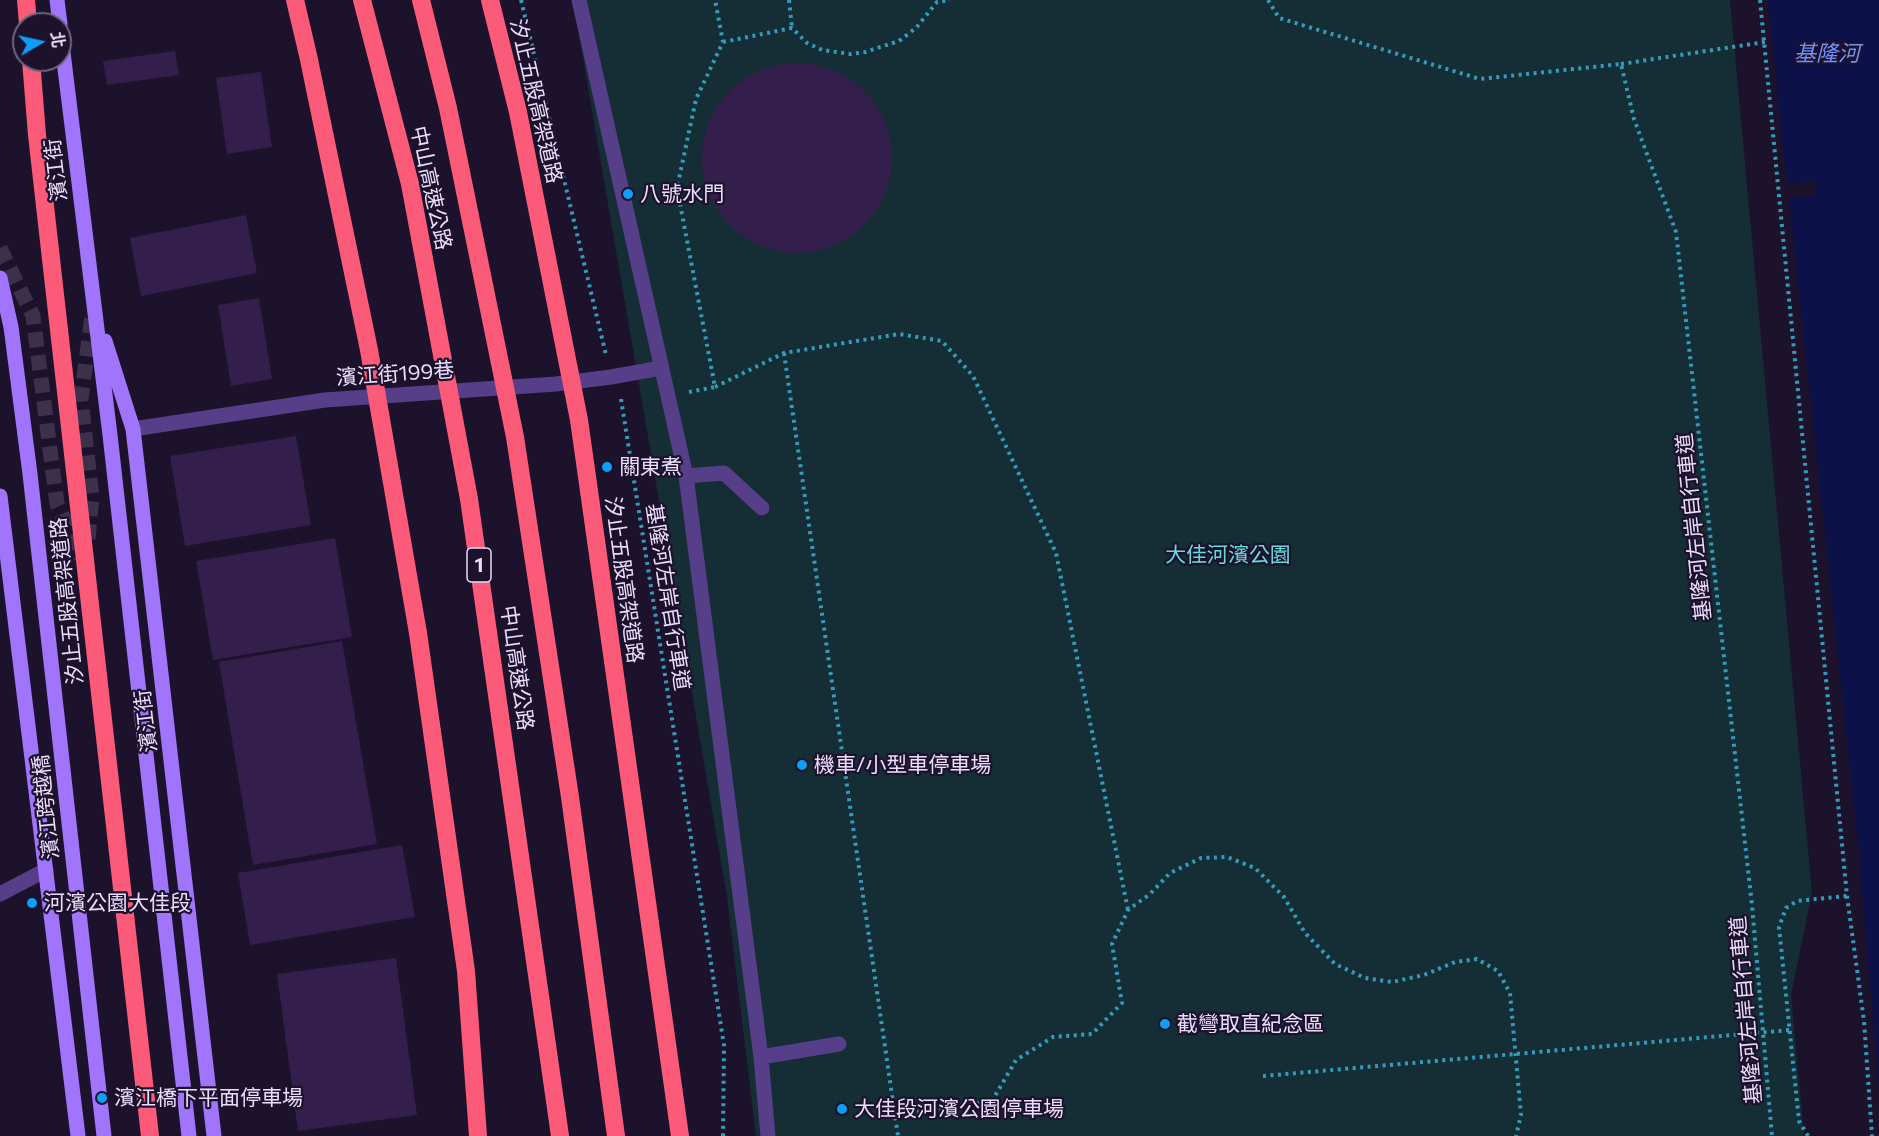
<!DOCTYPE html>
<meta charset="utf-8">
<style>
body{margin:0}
#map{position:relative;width:1879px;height:1136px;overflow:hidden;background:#1d122b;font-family:Commissioner,"Noto Sans TC",sans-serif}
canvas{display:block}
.north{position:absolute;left:12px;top:12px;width:60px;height:60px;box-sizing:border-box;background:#1d122b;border:2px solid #6f637f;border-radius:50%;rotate:81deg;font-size:16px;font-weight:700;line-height:24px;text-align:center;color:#eadcfe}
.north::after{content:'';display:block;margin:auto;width:21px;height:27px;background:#0d9efa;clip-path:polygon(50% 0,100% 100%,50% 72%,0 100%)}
</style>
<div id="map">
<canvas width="1879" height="1136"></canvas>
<div class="north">北</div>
</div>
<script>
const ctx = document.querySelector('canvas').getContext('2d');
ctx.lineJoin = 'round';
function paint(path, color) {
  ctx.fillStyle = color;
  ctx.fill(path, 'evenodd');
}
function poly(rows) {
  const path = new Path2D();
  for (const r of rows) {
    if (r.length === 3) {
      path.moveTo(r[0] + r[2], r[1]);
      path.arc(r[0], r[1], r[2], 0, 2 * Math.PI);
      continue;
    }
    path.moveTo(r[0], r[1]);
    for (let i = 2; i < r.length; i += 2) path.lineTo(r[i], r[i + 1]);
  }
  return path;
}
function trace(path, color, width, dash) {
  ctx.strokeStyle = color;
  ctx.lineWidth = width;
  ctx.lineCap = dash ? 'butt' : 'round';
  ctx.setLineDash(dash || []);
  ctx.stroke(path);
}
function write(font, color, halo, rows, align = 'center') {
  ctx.font = font + ' Commissioner,"Noto Sans TC",sans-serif';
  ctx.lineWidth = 4.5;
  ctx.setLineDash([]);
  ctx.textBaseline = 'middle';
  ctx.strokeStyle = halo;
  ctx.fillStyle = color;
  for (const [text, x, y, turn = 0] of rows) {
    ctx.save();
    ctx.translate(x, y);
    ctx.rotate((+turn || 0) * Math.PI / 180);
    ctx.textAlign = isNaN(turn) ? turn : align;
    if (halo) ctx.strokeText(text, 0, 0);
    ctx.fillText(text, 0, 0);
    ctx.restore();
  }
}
const green = poly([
 [573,0,1730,0,1812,893,1791,995,1804,1136,756,1136,727,897]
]);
const water = poly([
 [1768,0,1879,0,1879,1088,1858,843,1789,198,1816,195,1815,181,1787,184]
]);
const building = poly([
 [175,51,179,75,107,85,103,61],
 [797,158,95],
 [261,72,272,147,227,154,216,78],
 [246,215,257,273,141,296,130,238],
 [259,298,272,379,231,386,218,305],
 [296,436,311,525,185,546,170,456],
 [335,538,352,637,213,660,196,561],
 [342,641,377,844,253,865,219,662],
 [402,845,415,917,250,945,238,873],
 [396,958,417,1115,298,1131,277,974]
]);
const secondaryTunnel = poly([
 [0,248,33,316,57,504,81,558],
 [88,539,92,497,81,399,92,316]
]);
const path = poly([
 [521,0,606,355],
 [789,0,792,28],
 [1268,0,1279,18,1480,79,1621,64,1634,119,1676,232,1752,905,1772,1136],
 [1760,0,1847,896,1864,1021,1872,1136],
 [723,42,792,28,807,43,822,50,851,54,865,52,899,41,916,28,937,2,950,0],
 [1621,64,1765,42],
 [784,353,898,1136],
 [715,387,784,353,899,334,942,341,973,376,1056,553,1128,910],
 [689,392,715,387,677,188,696,99,723,42,715,0],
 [621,399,724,1045,723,1136],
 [1263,1076,1790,1030],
 [895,1116,992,1101,1016,1060,1053,1037,1092,1034,1122,1003,1112,944,1128,910,1150,894,1170,873,1201,858,1227,857,1255,868,1284,897,1305,933,1335,964,1365,978,1392,982,1424,975,1455,962,1477,959,1498,971,1510,993,1521,1115,1516,1136],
 [1808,1136,1799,1121,1779,927,1786,908,1797,901,1847,896]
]);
const lane = poly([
 [579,0,686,476,761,1057,768,1136],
 [133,429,325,400,556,384,611,377,661,368],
 [686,476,724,473,762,508],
 [0,894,46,870],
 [761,1057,839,1044]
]);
const secondary = poly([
 [57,0,60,24],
 [60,28,110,435,189,1136],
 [0,278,11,327,30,474,104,1136],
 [105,341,133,429,214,1136],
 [0,496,78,1136]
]);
const highway = poly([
 [26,0,28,24],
 [418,633,466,971,478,1136]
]);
const highwayBridge = poly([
 [295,0,308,55,369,350,418,633],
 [362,0,410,184,469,499,560,1136],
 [421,0,448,108,515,437,570,797,616,1136],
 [490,0,518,112,579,420,680,1136],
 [31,60,37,135,150,1136]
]);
const markers = [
 [628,194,6,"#0d9efa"],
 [607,467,6,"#0d9efa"],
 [802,765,6,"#0d9efa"],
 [32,903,6,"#0d9efa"],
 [1165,1024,6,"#0d9efa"],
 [102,1098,6,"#0d9efa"],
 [842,1109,6,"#0d9efa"]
];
const shields = [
 [479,565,24]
];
const shieldNames = [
 ["1",479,565]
];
const streetNames = [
 ["汐止五股高架道路",536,101,77],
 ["濱江街",56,170,-97],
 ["中山高速公路",431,188,78],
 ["濱江街199巷",395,374,-4],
 ["基隆河左岸自行車道",1694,527,-96],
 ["汐止五股高架道路",624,580,82],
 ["基隆河左岸自行車道",668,597,81],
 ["汐止五股高架道路",67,601,-96],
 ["中山高速公路",517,668,82],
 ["濱江街",146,721,-97],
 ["濱江跨越橋",46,807,-96],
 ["基隆河左岸自行車道",1746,1010,-95]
];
const poiNames = [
 ["八號水門",640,194],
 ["關東煮",619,467],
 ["機車/小型車停車場",814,765],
 ["河濱公園大佳段",44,903],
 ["截彎取直紀念區",1177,1024],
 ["濱江橋下平面停車場",114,1098],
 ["大佳段河濱公園停車場",854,1109]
];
const parkNames = [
 ["大佳河濱公園",1228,555]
];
const waterNames = [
 ["基隆河",1827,54]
];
paint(green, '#152d35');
paint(water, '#0c1149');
paint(building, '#341e4b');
trace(secondaryTunnel, '#3c304b', 15, [15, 8]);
trace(path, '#349cbb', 4, [3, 4.5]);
trace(lane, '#563e88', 15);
trace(secondary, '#a075fc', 15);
trace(highway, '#fb5a79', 18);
trace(highwayBridge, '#fb5a79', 18);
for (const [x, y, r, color] of markers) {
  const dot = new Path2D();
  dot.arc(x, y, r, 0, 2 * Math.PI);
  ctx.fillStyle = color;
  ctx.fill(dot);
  trace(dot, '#1d122b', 2);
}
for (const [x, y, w] of shields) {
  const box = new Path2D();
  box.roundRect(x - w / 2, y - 17, w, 34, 4.5);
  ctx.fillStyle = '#1d122b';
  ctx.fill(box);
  trace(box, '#eadcfe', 1.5);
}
write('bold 20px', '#eadcfe', null, shieldNames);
write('21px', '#eadcfe', '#1d122b', streetNames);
write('21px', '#eadcfe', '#1d122b', poiNames, 'left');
write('21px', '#68dade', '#1d122b', parkNames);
write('italic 22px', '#6d90fc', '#1d122b', waterNames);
</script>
